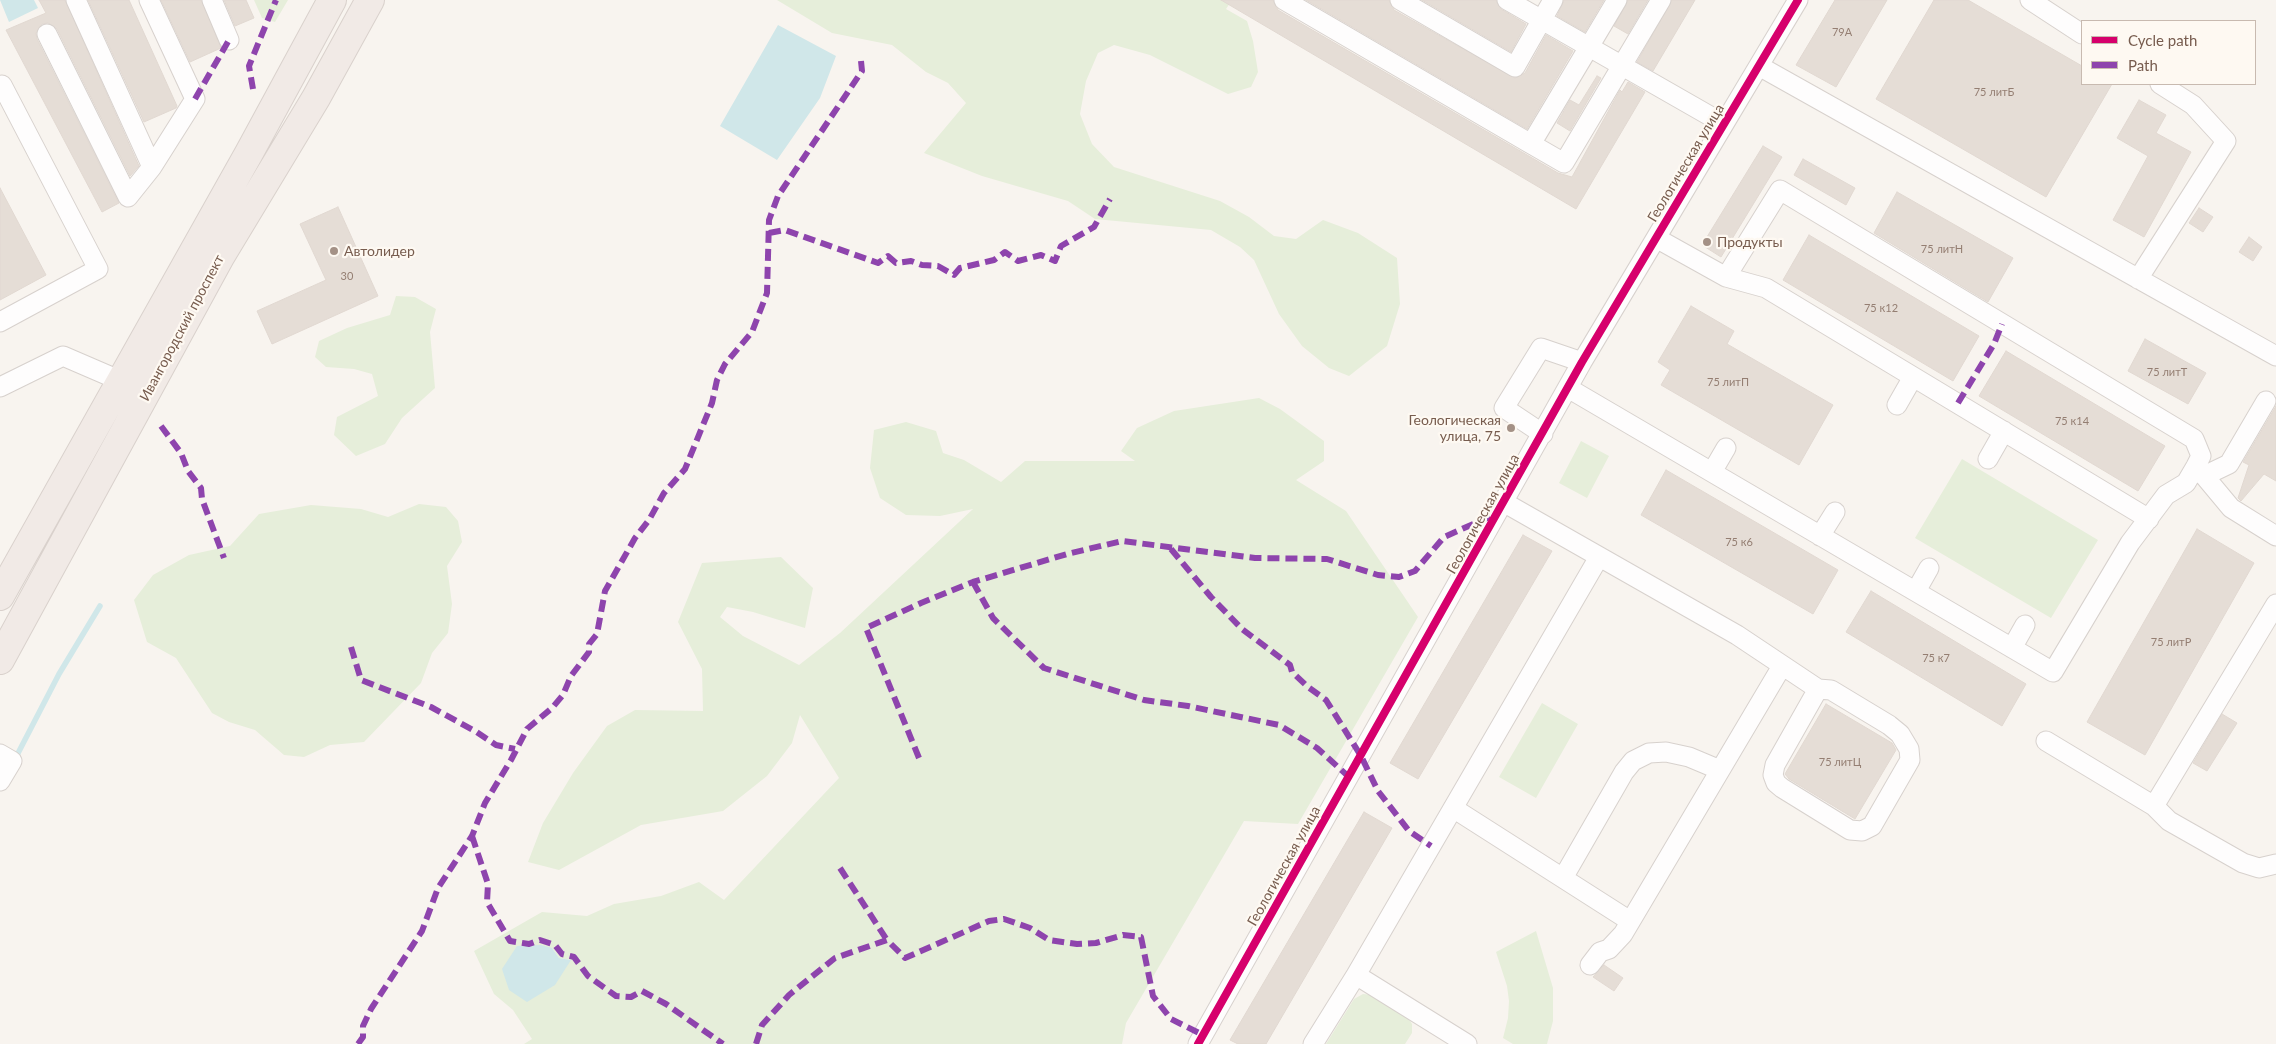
<!DOCTYPE html>
<meta charset="utf-8">
<style>
body{margin:0}
#map{position:relative;width:2276px;height:1044px;overflow:hidden;background:#f8f4ef;font-family:Lato,sans-serif}
canvas{display:block}
.legend{position:absolute;left:2081px;top:20px;width:175px;height:65px;box-sizing:border-box;background:#fef9f2;border:1px solid #c8bab0;margin:0;padding:6px 9px;list-style:none;font-size:15px;color:#775c4e}
.legend li{display:flex;align-items:center;gap:10px;height:25px}
.legend b{width:25px;border:1px solid #c8bab0}
</style>
<div id="map">
<canvas width="2276" height="1044"></canvas>
<ul class="legend">
<li><b style="height:6px;background:#d6006c"></b>Cycle path</li>
<li><b style="height:6px;background:#8e44ad"></b>Path</li>
</ul>
</div>
<script>
const ctx = document.querySelector('canvas').getContext('2d');
ctx.lineJoin = 'round';
function paint(path, color) {
  ctx.fillStyle = color;
  ctx.fill(path, 'evenodd');
}
function poly(rows) {
  const path = new Path2D();
  for (const r of rows) {
    path.moveTo(r[0], r[1]);
    for (let i = 2; i < r.length; i += 2) path.lineTo(r[i], r[i + 1]);
  }
  return path;
}
function trace(path, color, width, dash) {
  ctx.strokeStyle = color;
  ctx.lineWidth = width;
  ctx.lineCap = dash ? 'butt' : 'round';
  ctx.setLineDash(dash || []);
  ctx.stroke(path);
}
function write(font, color, halo, rows, align = 'center') {
  ctx.font = font + ' Lato,sans-serif';
  ctx.lineWidth = 4.5;
  ctx.setLineDash([]);
  ctx.textBaseline = 'middle';
  ctx.strokeStyle = halo;
  ctx.fillStyle = color;
  for (const [text, x, y, turn = 0] of rows) {
    ctx.save();
    ctx.translate(x, y);
    ctx.rotate((+turn || 0) * Math.PI / 180);
    ctx.textAlign = isNaN(turn) ? turn : align;
    if (halo) ctx.strokeText(text, 0, 0);
    ctx.fillText(text, 0, 0);
    ctx.restore();
  }
}
const green = poly([
 [254,0,288,0,275,22,262,18],
 [777,0,1232,0,1226,9,1247,21,1253,41,1258,72,1251,87,1228,94,1150,55,1114,45,1098,53,1086,81,1080,114,1092,144,1114,167,1220,201,1249,217,1274,236,1296,239,1323,220,1358,233,1397,258,1400,304,1387,346,1349,376,1329,368,1302,346,1279,314,1254,260,1240,247,1211,230,1095,219,1068,201,982,176,924,153,966,103,948,83,926,72,892,45,832,33],
 [396,296,415,297,436,309,430,332,435,388,402,418,385,444,356,456,334,435,337,417,378,396,372,374,354,369,326,367,315,357,319,341,347,328,390,315],
 [1259,398,1280,409,1324,441,1324,461,1296,480,1346,511,1418,617,1298,824,1244,821,1126,1023,1122,1044,524,1044,532,1039,513,1010,494,994,474,951,542,912,587,916,614,904,661,896,699,882,724,900,839,778,800,715,792,743,767,776,723,811,641,825,559,870,528,862,543,823,573,773,607,726,635,710,703,711,702,669,678,622,702,563,781,557,813,588,805,628,753,612,727,607,720,617,743,636,799,665,840,633,973,509,940,516,906,515,880,498,870,468,874,430,906,422,936,431,943,453,964,460,1001,482,1025,461,1135,461,1121,451,1137,428,1174,411],
 [552,948,559,958,570,960,502,970,513,956],
 [1581,441,1609,456,1587,498,1559,483],
 [1962,459,2098,540,2051,618,1915,538],
 [419,504,446,507,458,521,462,542,447,566,452,604,448,633,432,653,421,683,364,742,330,745,304,757,284,755,255,730,229,722,212,713,176,658,147,642,134,600,153,575,189,555,230,546,259,514,311,505,361,509,388,517],
 [1542,703,1578,724,1536,798,1499,777],
 [1536,931,1553,988,1553,1021,1547,1044,1513,1044,1503,1038,1508,1018,1509,1001,1507,986,1496,952],
 [1363,994,1374,995,1407,1016,1412,1024,1412,1033,1405,1044,1326,1044,1354,999]
]);
const water = poly([
 [0,0,34,0,38,8,9,22],
 [778,25,836,56,820,98,777,160,720,126],
 [541,945,552,948,559,958,571,960,555,985,527,1002,509,990,502,969,517,946]
]);
const stream = poly([
 [15,759,59,674,100,606]
]);
const building = poly([
 [39,0,65,0,139,166,130,176,57,29,48,23,42,24,36,33,37,39,119,203,102,212,6,30,46,13,39,0],
 [88,0,129,0,177,106,176,108,144,122,88,0],
 [161,0,201,0,221,48,190,62,161,0],
 [224,0,246,0,254,18,235,26,224,0],
 [1221,0,1273,0,1278,10,1558,173,1572,177,1620,90,1622,92,1628,82,1645,92,1576,209,1221,0],
 [1306,0,1389,0,1394,10,1515,78,1525,73,1546,35,1573,51,1527,129,1306,0],
 [1422,0,1496,0,1501,9,1526,24,1511,52,1422,0],
 [1564,0,1604,0,1585,32,1557,16,1564,0],
 [1628,0,1648,0,1628,34,1614,26,1628,0],
 [1672,0,1695,0,1653,71,1637,62,1672,0],
 [1835,0,1887,0,1836,87,1796,65,1835,0],
 [1934,0,1968,0,2082,66,2082,84,2112,84,2046,197,1876,99,1934,0],
 [1597,76,1601,78,1570,131,1557,123,1570,100,1579,105,1597,76],
 [2139,100,2166,115,2156,133,2191,152,2144,237,2113,220,2148,156,2117,138,2139,100],
 [1763,146,1782,157,1721,257,1702,245,1763,146],
 [1803,159,1855,188,1846,205,1794,175,1803,159],
 [0,188,46,275,0,300,0,188],
 [1897,192,2013,258,1988,302,1874,233,1897,192],
 [338,207,378,296,272,344,257,311,326,280,300,224,338,207],
 [2199,208,2213,217,2203,232,2189,223,2199,208],
 [1809,235,1979,336,1953,381,1783,280,1809,235],
 [2249,237,2262,247,2253,261,2239,252,2249,237],
 [1691,306,1734,331,1727,344,1833,405,1799,465,1661,385,1670,370,1658,362,1691,306],
 [2145,339,2206,373,2188,404,2128,371,2145,339],
 [2006,351,2165,446,2138,491,1979,396,2006,351],
 [2276,406,2276,481,2264,474,2241,501,2238,498,2249,465,2243,462,2276,406],
 [1666,470,1838,570,1813,614,1641,515,1666,470],
 [2197,529,2254,563,2145,755,2087,722,2197,529],
 [1523,535,1552,551,1418,779,1390,763,1523,535],
 [1871,591,2026,684,2002,726,1846,632,1871,591],
 [1826,704,1892,743,1896,750,1855,819,1789,779,1785,774,1826,704],
 [2222,714,2237,723,2207,771,2193,763,2222,714],
 [1364,812,1392,828,1266,1044,1238,1044,1230,1040,1364,812],
 [1604,965,1623,978,1614,991,1593,977,1604,965]
]);
const minor = poly([
 [76,0,152,167],
 [212,0,229,40],
 [1284,0,1531,144,1617,0],
 [1400,0,1515,67,1553,0],
 [1507,0,1724,124],
 [2030,0,2082,34],
 [47,34,128,197,152,167,195,99,149,0],
 [1759,66,2276,356],
 [1531,144,1564,163,1661,0],
 [1656,238,1726,277,1766,288,2149,519],
 [2138,279,2226,141,2193,105,2160,84],
 [0,322,98,269,2,85],
 [0,387,63,356,121,381],
 [1568,388,2053,672,2130,543,2166,495,2186,483,2196,466,2201,456,2194,439,1780,190,1726,277],
 [1897,405,1913,377],
 [1543,434,1504,408,1541,348,1582,362],
 [1988,459,2004,431],
 [2196,466,2231,508,2276,536],
 [1712,472,1726,448],
 [2204,476,2229,464,2266,401],
 [1505,503,1737,635,1818,689,1831,690,1889,725,1900,734,1909,749,1910,760,1872,826,1862,831,1850,830,1782,788,1776,783,1773,775,1775,765,1818,689],
 [1820,536,1835,512],
 [1916,591,1929,568],
 [2012,648,2025,625],
 [2046,741,2154,806,2169,821,2243,863,2259,868,2276,864],
 [0,754,12,761,0,781],
 [2154,806,2276,604],
 [1453,808,1630,921],
 [1563,878,1624,772,1633,761,1649,753,1666,752,1689,757,1720,770],
 [1590,965,1600,952,1609,949,1623,934,1782,666],
 [1356,975,1467,1044],
 [1198,1044,1582,362,1798,0],
 [1313,1044,1356,975,1599,557]
]);
const highway = poly([
 [0,596,249,153,332,0],
 [0,660,220,257,316,98,370,0]
]);
const quiet = poly([
 [253,89,249,66,276,0],
 [195,99,229,40],
 [769,233,785,230,878,263,888,256,896,263,911,261,922,265,938,266,954,275,960,268,994,260,1005,252,1018,261,1041,255,1055,261,1061,246,1094,227,1110,199],
 [1958,403,1994,344,2002,324],
 [161,426,181,453,188,471,201,488,202,499,224,558],
 [1171,549,1211,597,1242,629,1290,665,1292,672,1308,687,1326,700,1361,756,1378,791,1409,831,1431,846],
 [973,582,993,618,1044,668,1144,700,1188,706,1279,725,1317,748,1349,777],
 [351,647,361,680,431,707,475,731,496,745,515,749],
 [919,758,866,628,921,603,973,582,1067,554,1122,541,1255,558,1327,559,1378,575,1399,577,1415,571,1444,537,1496,514],
 [472,836,488,884,487,902,510,941,529,944,540,940,555,945,562,954,574,957,588,976,616,996,631,997,642,991,666,1004,723,1044],
 [840,868,887,940],
 [358,1044,363,1037,363,1026,371,1009,422,931,438,888,472,836,485,803,511,760,527,729,552,708,563,695,571,676,589,652,589,644,597,634,605,591,635,538,649,520,664,493,685,469,712,403,717,380,725,364,752,332,767,293,769,220,778,196,862,71,861,61],
 [756,1044,762,1025,789,995,835,958,887,940,905,958,989,921,1004,919,1030,928,1049,940,1077,944,1096,943,1123,935,1141,937,1153,996,1171,1019,1203,1035]
]);
const cycleway = poly([
 [1198,1044,1582,362,1798,0]
]);
const markers = [
 [1707,242,5,"#a49186"],
 [334,251,5,"#a49186"],
 [1511,428,5,"#a49186"]
];
const numberNames = [
 ["79А",1842,32],
 ["75 литБ",1994,92],
 ["75 литН",1942,249],
 ["30",347,276],
 ["75 к12",1881,308],
 ["75 литТ",2167,372],
 ["75 литП",1728,382],
 ["75 к14",2072,421],
 ["75 к6",1739,542],
 ["75 литР",2171,642],
 ["75 к7",1936,658],
 ["75 литЦ",1840,762]
];
const streetNames = [
 ["Геологическая улица",1686,163,-59],
 ["Ивангородский проспект",182,328,-62],
 ["Геологическая улица",1483,514,-61],
 ["Геологическая улица",1284,866,-61]
];
const poiNames = [
 ["Продукты",1717,242],
 ["Автолидер",344,251],
 ["Геологическая",1501,420,"right"],
 ["улица, 75",1501,436,"right"]
];
paint(green, '#e6eeda');
paint(water, '#d0e7e9');
trace(stream, '#d0e7e9', 5.5);
paint(building, '#e5ddd6');
trace(building, '#e1d8d1', 1);
trace(minor, '#d7d1cd', 21);
trace(highway, '#d9d1cc', 30);
trace(minor, '#fefdfd', 19);
trace(highway, '#f1eae6', 28);
trace(quiet, '#8e44ad', 6, [12, 6]);
trace(cycleway, '#d6006c', 8);
for (const [x, y, r, color] of markers) {
  const dot = new Path2D();
  dot.arc(x, y, r, 0, 2 * Math.PI);
  ctx.fillStyle = color;
  ctx.fill(dot);
  trace(dot, '#fef9f2', 2);
}
write('11px', '#947e72', null, numberNames);
write('14px', '#775c4e', '#fef9f2', streetNames);
write('14px', '#775c4e', '#fef9f2', poiNames, 'left');
</script>
